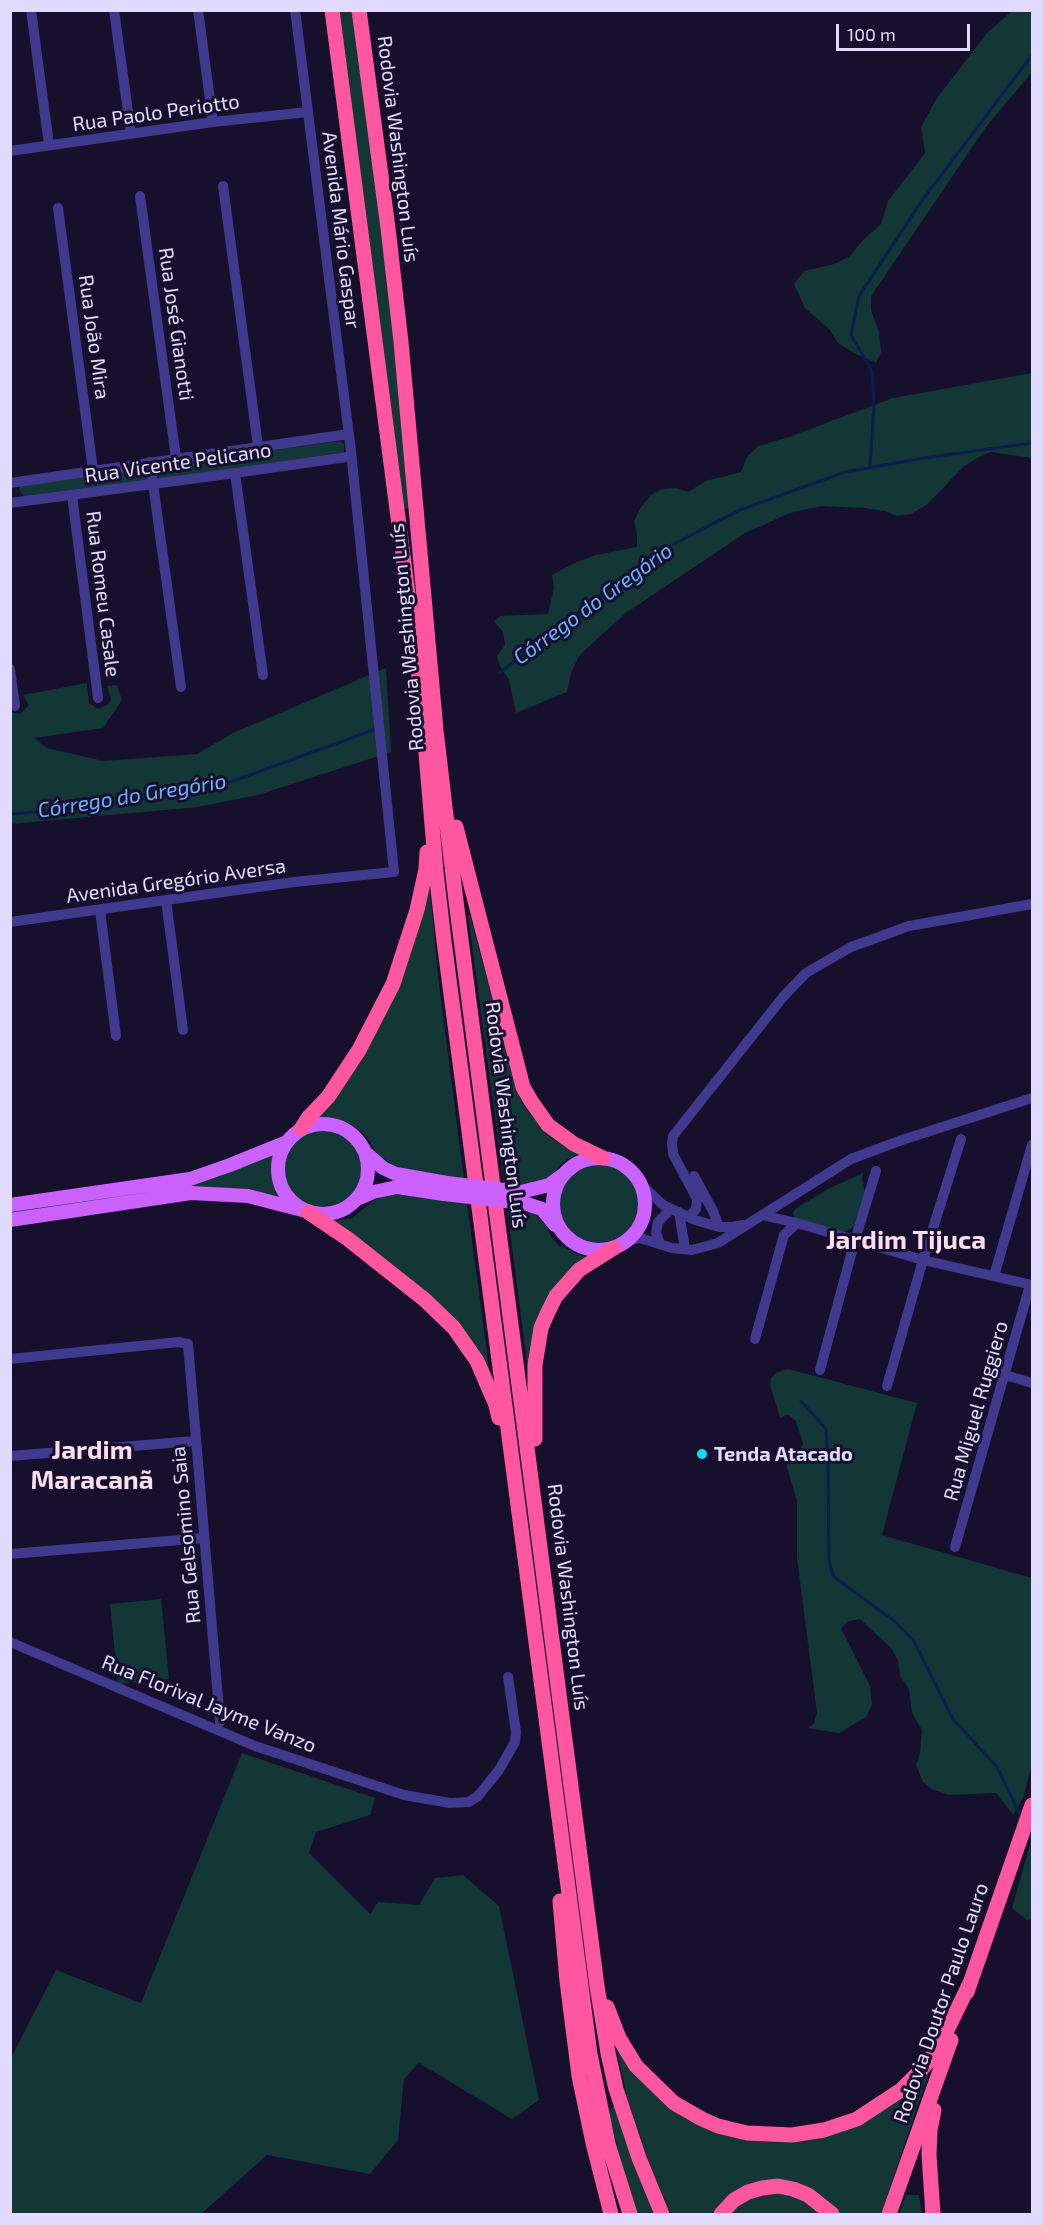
<!DOCTYPE html>
<meta charset="utf-8">
<style>
body{margin:0}
#map{position:relative;width:1043px;height:2225px;overflow:hidden;background:#16102c;font-family:"Exo 2",sans-serif}
canvas{display:block}
.frame{position:absolute;inset:0;border:12px solid #e1dbff;pointer-events:none}
.scale{position:absolute;left:836px;top:24px;width:134px;height:27px;box-sizing:border-box;border:3px solid #e1dbff;border-top:0;padding-left:8px;font-size:18px;line-height:21px;white-space:nowrap;color:#e1dbff;-webkit-text-stroke:4px #16102c;paint-order:stroke}
</style>
<div id="map">
<canvas width="1043" height="2225"></canvas>
<div class="frame"></div>
<div class="scale">100 m</div>
</div>
<script>
const ctx = document.querySelector('canvas').getContext('2d');
ctx.lineJoin = 'round';
function paint(path, color) {
  ctx.fillStyle = color;
  ctx.fill(path, 'evenodd');
}
function poly(rows) {
  const path = new Path2D();
  for (const r of rows) {
    if (r.length === 3) {
      path.moveTo(r[0] + r[2], r[1]);
      path.arc(r[0], r[1], r[2], 0, 2 * Math.PI);
      continue;
    }
    path.moveTo(r[0], r[1]);
    for (let i = 2; i < r.length; i += 2) path.lineTo(r[i], r[i + 1]);
  }
  return path;
}
function trace(path, color, width, dash) {
  ctx.strokeStyle = color;
  ctx.lineWidth = width;
  ctx.lineCap = dash ? 'butt' : 'round';
  ctx.setLineDash(dash || []);
  ctx.stroke(path);
}
function write(font, color, halo, rows, align = 'center') {
  ctx.font = font + ' "Exo 2",sans-serif';
  ctx.lineWidth = 6;
  ctx.setLineDash([]);
  ctx.textBaseline = 'middle';
  ctx.strokeStyle = halo;
  ctx.fillStyle = color;
  for (const [text, x, y, turn = 0] of rows) {
    ctx.save();
    ctx.translate(x, y);
    ctx.rotate((+turn || 0) * Math.PI / 180);
    ctx.textAlign = isNaN(turn) ? turn : align;
    if (halo) ctx.strokeText(text, 0, 0);
    ctx.fillText(text, 0, 0);
    ctx.restore();
  }
}
const green = poly([
 [337,11,354,11,391,291,411,508,403,509],
 [1012,11,1032,11,1032,72,986,127,871,296,871,310,879,332,881,352,876,363,854,353,838,343,829,329,805,308,794,284,804,271,834,264,849,257,863,240,881,224,888,201,925,153,921,127,937,98,987,33],
 [1032,373,1032,458,991,452,979,457,963,467,928,504,911,514,897,516,885,511,864,508,821,506,790,513,745,533,626,613,598,638,579,656,571,673,567,692,516,713,509,680,500,666,497,656,505,645,503,632,494,621,501,616,548,614,554,588,552,575,574,563,596,555,637,547,637,536,634,521,641,507,651,495,662,489,677,488,688,492,706,481,741,472,747,457,758,446,789,437,893,398],
 [339,441,344,444,344,452,160,480,156,471,160,466],
 [146,468,149,480,24,496,19,490,20,486],
 [386,668,391,752,258,795,198,807,11,824,10,712,20,714,29,705,23,695,87,683,89,703,98,709,109,704,111,699,107,686,117,685,122,700,103,728,34,738,47,748,103,761,197,754,233,733],
 [428,886,430,890,438,976,464,1179,406,1170,395,1166,378,1155,367,1137,351,1124,333,1118,315,1117,349,1074],
 [468,915,470,915,514,1083,521,1102,545,1133,560,1144,578,1153,563,1162,550,1177,531,1185,504,1183],
 [323,1170,40],
 [274,1151,273,1173,277,1187,283,1197,243,1189,194,1188,11,1216,11,1209,181,1183],
 [599,1203,40],
 [863,1173,862,1179,865,1191,854,1226,849,1230,843,1232,795,1218,793,1213,795,1209,828,1189],
 [391,1194,467,1203,490,1375,476,1351,329,1222,352,1218,376,1199],
 [507,1208,532,1212,545,1224,552,1238,560,1247,562,1246,578,1255,591,1257,579,1266,530,1362,527,1363],
 [788,1369,917,1403,882,1535,1032,1578,1032,1764,1023,1798,1013,1815,996,1793,950,1795,934,1790,923,1782,916,1765,920,1753,922,1730,912,1713,909,1689,900,1676,898,1661,892,1649,860,1619,849,1621,841,1628,870,1686,872,1705,866,1717,839,1733,808,1728,814,1723,817,1713,797,1558,797,1501,787,1467,787,1461,801,1448,803,1444,796,1421,788,1415,780,1417,770,1385,771,1378,776,1373],
 [161,1599,169,1679,118,1684,110,1604],
 [242,1753,375,1798,370,1815,316,1832,309,1853,370,1914,378,1902,419,1905,435,1878,463,1875,499,1906,539,2100,512,2119,419,2063,404,2079,398,2140,370,2174,267,2155,201,2214,11,2214,11,2058,56,1970,141,2003],
 [1032,1837,1032,1919,1027,1920,1012,1908],
 [619,2050,691,2118,819,2136,930,2069,881,2214,838,2214,775,2182,716,2214,671,2214,649,2162,628,2100,617,2051],
 [616,2103,656,2214,636,2214,608,2113],
 [772,2192,799,2197,824,2214,728,2214,744,2201],
 [906,2195,919,2195,922,2214,899,2214]
]);
const stream = poly([
 [870,467,874,405,872,371,851,335,859,296,921,202,1032,55],
 [499,673,656,553,740,510,845,472,924,458,1032,443],
 [10,814,83,808,214,788,376,729],
 [801,1401,826,1429,828,1463,829,1560,833,1576,894,1621,914,1641,953,1719,997,1767,1022,1819],
 [1029,1833,1032,1841]
]);
const minor = poly([
 [31,10,49,145],
 [114,10,131,134],
 [198,10,213,122],
 [10,151,213,122,308,112],
 [223,186,258,446],
 [140,196,176,458],
 [58,208,93,470],
 [150,462,181,687],
 [235,473,263,675],
 [10,483,349,434],
 [72,495,98,698],
 [10,503,235,473,347,457,350,455],
 [10,669,15,706],
 [166,900,183,1030],
 [100,910,116,1036],
 [10,922,294,882,394,872,351,451,295,10],
 [694,1176,713,1211,719,1227],
 [642,1185,663,1205,695,1220,719,1227,732,1227,743,1225],
 [679,1212,685,1249],
 [762,1215,797,1223,923,1260,1032,1285],
 [689,1217,696,1209,697,1199,673,1154,672,1143,673,1136,783,997,806,973,851,947,909,926,1032,904],
 [628,1240,640,1238,672,1248,692,1250,718,1243,851,1159,902,1140,1032,1098],
 [660,1244,656,1233,658,1222,671,1209],
 [994,1276,1032,1145],
 [755,1339,784,1235,797,1223],
 [10,1359,179,1342,188,1344,220,1722],
 [820,1370,855,1240,876,1171],
 [1005,1375,1032,1383],
 [887,1386,923,1260,961,1139],
 [10,1456,195,1441],
 [955,1547,1030,1285],
 [10,1554,204,1538],
 [10,1642,255,1746,404,1795,450,1803,469,1802,478,1796,499,1770,515,1742,516,1732,508,1677]
]);
const major = poly([
 [323,1169,45],
 [367,1154,383,1168,396,1174,447,1183],
 [599,1204,46],
 [521,1192,549,1185,561,1176],
 [359,1198,373,1192,397,1187,444,1194],
 [524,1203,542,1209,555,1225],
 [10,1205,190,1179,230,1165,287,1142],
 [10,1220,191,1193,248,1196,302,1210]
]);
const highway = poly([
 [332,10,421,694,436,872,444,941,590,2054,608,2144,630,2214],
 [359,10,388,228,401,342,436,730,456,901,597,1986,608,2053,616,2089,639,2158,662,2214],
 [456,827,523,1087,531,1101,548,1125,574,1144,603,1158],
 [301,1129,308,1118,328,1097,359,1050,393,984,417,910,426,869,427,852],
 [308,1212,348,1239,425,1300,454,1328,477,1361,496,1405,499,1418],
 [535,1439,535,1365,541,1328,548,1312,556,1296,579,1270,614,1248],
 [560,1901,567,1981,579,2076,593,2143,611,2214],
 [967,1992,1032,1805],
 [607,2007,619,2038,636,2066,674,2103,702,2119,718,2126,747,2133,792,2135,824,2130,857,2119,901,2090,919,2072,937,2051,970,1983],
 [721,2214,734,2200,748,2192,762,2188,778,2186,793,2189,808,2195,832,2214],
 [889,2214,951,2040],
 [933,2214,929,2155,930,2130,934,2110]
]);
const majorBridge = poly([
 [447,1183,521,1192],
 [444,1194,524,1203]
]);
const markers = [
 [702,1454,6,"#07dcff"]
];
const streetNames = [
 ["Rua Paolo Periotto",156,113,-8],
 ["Rodovia Washington Luís",398,149,83],
 ["Avenida Mário Gaspar",341,230,83],
 ["Rua José Gianotti",176,324,82],
 ["Rua João Mira",94,337,82],
 ["Rua Vicente Pelicano",178,463,-8],
 ["Rua Romeu Casale",103,594,83],
 ["Rodovia Washington Luís",407,637,-95],
 ["Avenida Gregório Aversa",176,881,-8],
 ["Rodovia Washington Luís",506,1115,83],
 ["Rua Miguel Ruggiero",976,1411,-74],
 ["Rua Gelsomino Saia",186,1535,-95],
 ["Rodovia Washington Luís",568,1597,83],
 ["Rua Florival Jayme Vanzo",209,1704,22],
 ["Rodovia Doutor Paulo Lauro",941,2003,-71]
];
const poiNames = [
 ["Tenda Atacado",714,1454]
];
const waterNames = [
 ["Córrego do Gregório",593,604,-36],
 ["Córrego do Gregório",132,796,-9]
];
const districtNames = [
 ["Jardim Tijuca",906,1240],
 ["Jardim",92,1450],
 ["Maracanã",92,1480]
];
paint(green, '#133637');
trace(stream, '#091f4d', 3);
trace(minor, '#40398d', 10);
trace(major, '#cb62ff', 14);
trace(highway, '#ff56a0', 15);
trace(majorBridge, '#cb62ff', 14);
for (const [x, y, r, color] of markers) {
  const dot = new Path2D();
  dot.arc(x, y, r, 0, 2 * Math.PI);
  ctx.fillStyle = color;
  ctx.fill(dot);
  trace(dot, '#16102c', 2);
}
write('20px', '#e1dbff', '#16102c', streetNames);
write('bold 20px', '#e1dbff', '#16102c', poiNames, 'left');
write('italic 21px', '#69b3ff', '#16102c', waterNames);
write('bold 26px', '#ffddf1', '#16102c', districtNames);
</script>
